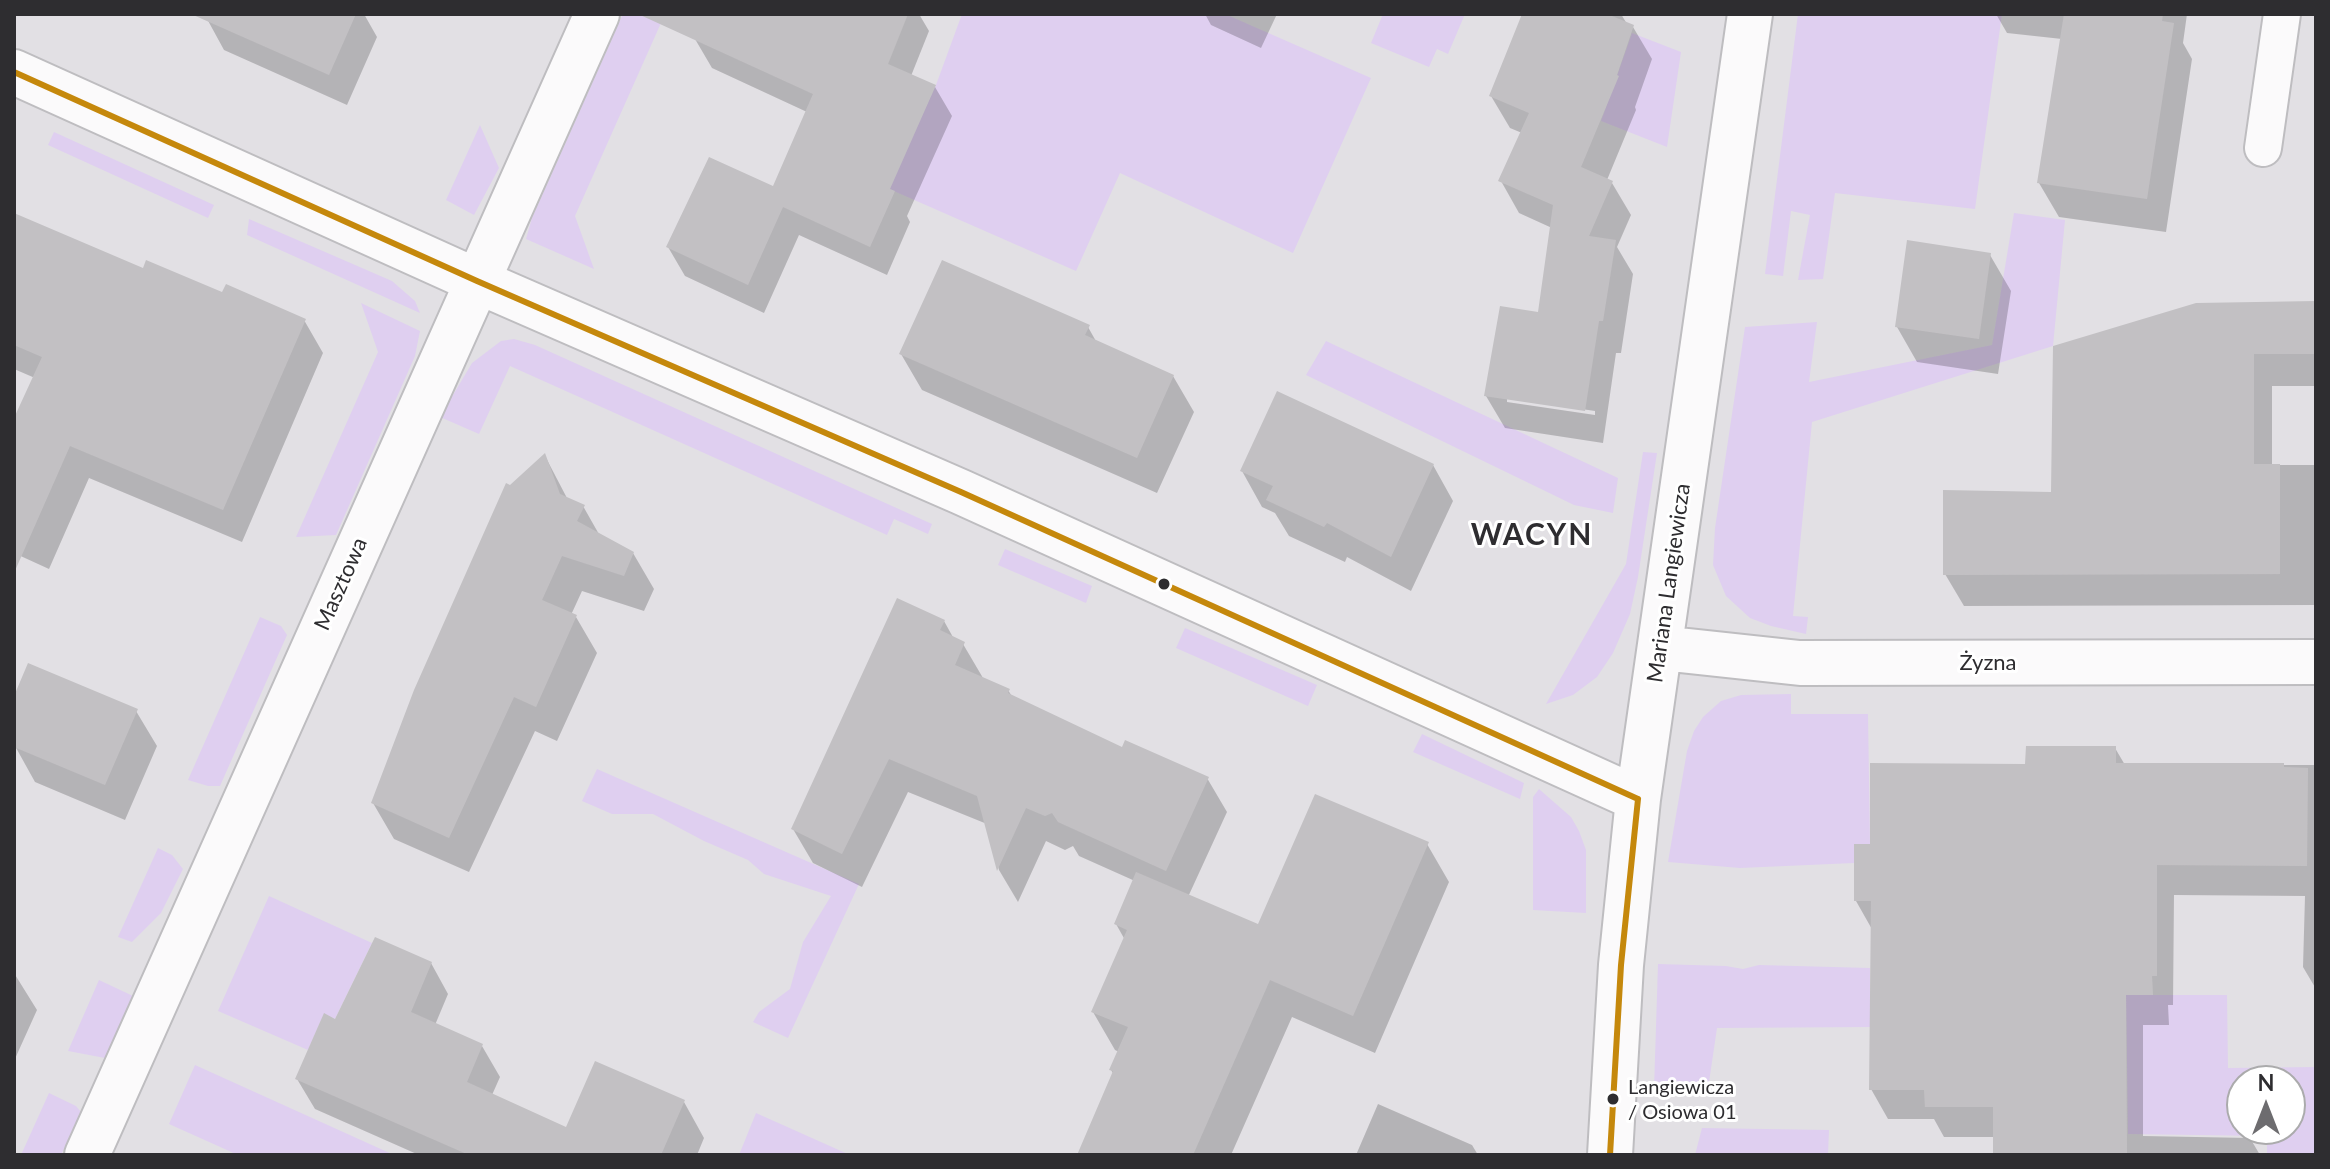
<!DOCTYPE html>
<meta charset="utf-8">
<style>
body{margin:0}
#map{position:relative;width:2330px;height:1169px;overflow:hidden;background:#e2e0e4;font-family:Lato,sans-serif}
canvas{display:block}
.frame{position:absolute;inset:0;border:16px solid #2e2d30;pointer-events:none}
.north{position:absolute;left:2226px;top:1065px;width:80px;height:80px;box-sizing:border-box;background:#fff;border:2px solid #ababac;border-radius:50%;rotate:0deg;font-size:22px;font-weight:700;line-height:32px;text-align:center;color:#2e2d30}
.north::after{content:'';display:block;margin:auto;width:28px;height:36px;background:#6d6c6f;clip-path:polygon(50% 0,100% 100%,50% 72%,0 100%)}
</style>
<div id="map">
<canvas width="2330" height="1169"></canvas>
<div class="frame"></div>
<div class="north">N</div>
</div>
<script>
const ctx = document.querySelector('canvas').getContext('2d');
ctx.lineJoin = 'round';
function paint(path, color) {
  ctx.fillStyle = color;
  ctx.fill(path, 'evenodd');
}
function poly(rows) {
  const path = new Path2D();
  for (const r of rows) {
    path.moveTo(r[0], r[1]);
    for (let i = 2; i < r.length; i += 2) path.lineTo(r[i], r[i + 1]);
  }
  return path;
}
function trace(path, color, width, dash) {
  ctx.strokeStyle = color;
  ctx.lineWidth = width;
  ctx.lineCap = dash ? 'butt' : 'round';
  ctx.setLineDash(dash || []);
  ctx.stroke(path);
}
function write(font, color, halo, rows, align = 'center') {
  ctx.font = font + ' Lato,sans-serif';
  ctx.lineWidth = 6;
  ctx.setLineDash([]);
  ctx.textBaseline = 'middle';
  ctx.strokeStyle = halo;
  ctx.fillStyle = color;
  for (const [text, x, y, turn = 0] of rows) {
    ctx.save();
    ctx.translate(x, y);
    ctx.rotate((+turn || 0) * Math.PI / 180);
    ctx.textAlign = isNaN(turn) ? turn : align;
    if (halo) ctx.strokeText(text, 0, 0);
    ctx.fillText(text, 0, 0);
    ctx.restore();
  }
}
const green = poly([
 [623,14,665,14,575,216,594,269,526,239,532,218],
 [962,14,1225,14,1371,78,1293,253,1120,173,1076,271,887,188,936,85],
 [1383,14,1465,14,1448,54,1437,49,1429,67,1371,43],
 [1798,14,2002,14,1975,209,1835,193,1823,279,1798,280,1810,215,1791,211,1783,276,1765,274],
 [1632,33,1681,52,1667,147,1601,121],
 [480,125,499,168,474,215,446,200],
 [54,132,214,205,208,218,48,145],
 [2014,213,2065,220,2053,346,1812,422,1793,616,1808,617,1806,634,1771,626,1750,618,1726,596,1713,565,1715,528,1745,327,1817,322,1809,382,1992,345],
 [249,219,392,281,415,301,420,313,247,235],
 [361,303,420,331,415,356,336,535,296,537,378,352],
 [514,339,535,345,932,524,928,534,894,519,887,535,510,366,479,434,440,417,472,363,501,341],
 [1326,341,1618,478,1613,513,1574,505,1306,375],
 [1643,452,1657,453,1638,577,1630,614,1613,653,1597,677,1573,695,1546,704,1626,564],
 [1005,549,1092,586,1086,603,998,565],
 [260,617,281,626,287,635,220,786,208,786,188,780],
 [1185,628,1317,685,1308,706,1176,648],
 [1791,694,1791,714,1868,714,1870,844,1854,845,1854,863,1740,868,1668,862,1687,751,1694,731,1703,717,1721,701,1741,695],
 [1422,734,1524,783,1520,799,1413,752],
 [597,769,859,884,788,1038,753,1022,759,1012,790,989,803,942,831,896,764,874,748,860,704,841,653,814,612,814,582,801],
 [1539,789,1571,817,1579,831,1586,850,1586,913,1533,910,1533,797],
 [158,848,172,855,183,869,161,913,132,942,118,937],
 [269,896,372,943,335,1019,324,1014,308,1050,218,1011],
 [1658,964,1726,966,1743,969,1759,965,1870,968,1870,1027,1717,1028,1708,1089,1654,1089],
 [99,980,133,996,105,1058,68,1051],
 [2126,995,2227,995,2228,1068,2316,1067,2316,1155,2267,1155,2267,1136,2128,1134],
 [2242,1081,2290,1081,2290,1129,2242,1129],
 [195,1065,394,1155,238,1155,169,1124],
 [49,1093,76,1106,81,1112,61,1155,21,1155],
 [756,1113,850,1155,739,1155],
 [1702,1128,1829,1130,1828,1155,1695,1155]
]);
const shadow = poly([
 [207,14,364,14,377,37,347,105,224,50,206,17],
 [706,14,919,14,929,31,911,76,935,87,952,116,907,216,910,222,887,275,799,235,764,313,685,276,668,247,774,189,807,112,712,68,695,39],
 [1205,14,1277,14,1261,48,1211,25],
 [1524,14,1621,14,1627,24,1633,27,1652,59,1635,107,1636,110,1607,180,1612,183,1631,215,1617,247,1633,274,1621,353,1616,353,1603,443,1505,428,1486,396,1540,314,1552,228,1519,213,1501,181,1522,133,1510,128,1491,96],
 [1507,398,1595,411,1595,415,1507,402],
 [1996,14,2187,14,2183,43,2192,59,2166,232,2059,217,2039,183,2062,39,2007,33],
 [14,215,144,271,304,320,323,353,242,542,89,478,49,569,14,553,14,422,35,378,14,369],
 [1990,255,2011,291,1998,374,1917,362,1897,327],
 [2316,304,2316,386,2272,386,2272,465,2316,465,2316,605,1964,606,1945,574],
 [1088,327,1097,343,1173,376,1194,412,1157,493,922,390,901,354],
 [545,456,568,500,583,506,600,536,633,553,654,589,644,611,582,591,571,615,576,617,597,653,557,741,535,731,469,872,394,839,373,803,510,488],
 [1433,465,1453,501,1411,591,1347,557,1345,562,1289,536,1275,513,1262,507,1242,471],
 [944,621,954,639,963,644,983,678,1008,690,1013,698,1123,749,1207,778,1227,812,1188,897,1259,927,1427,844,1449,882,1375,1053,1292,1017,1231,1155,1079,1155,1114,1075,1111,1070,1119,1052,1115,1050,1093,1012,1125,940,1116,924,1135,881,1079,856,1073,846,1065,850,1046,841,1018,902,999,870,987,824,908,792,862,887,813,863,793,829],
 [136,711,157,746,125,820,35,782,15,746],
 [2115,748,2125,765,2316,765,2316,989,2303,967,2305,896,2174,895,2173,1005,2168,1005,2169,1025,2143,1025,2143,1136,2250,1138,2260,1155,1995,1155,1995,1137,1944,1137,1934,1119,1888,1119,1871,1089,1873,931,1856,901,1872,846,2027,766],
 [431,963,448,994,435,1025,482,1046,500,1077,492,1095,517,1155,419,1155,315,1109,297,1079,336,1021],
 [14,973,37,1010,14,1061],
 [684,1102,704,1138,697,1155,556,1155],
 [1378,1104,1472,1145,1478,1155,1356,1155]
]);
const building = poly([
 [191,14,356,14,329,75],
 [638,14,908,14,888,64,936,85,890,189,895,191,870,247,783,207,748,285,666,247,709,157,773,186,813,94],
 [1522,14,1607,14,1634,25,1617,75,1619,76,1581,167,1613,181,1589,236,1616,240,1603,321,1599,321,1585,411,1484,396,1500,306,1538,312,1553,205,1498,181,1529,113,1489,96],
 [2064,14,2163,14,2162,21,2174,23,2147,199,2037,183],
 [14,213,143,268,146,260,222,292,226,284,306,319,223,510,70,446,14,573,14,418,42,357,14,345],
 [1907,240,1991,253,1979,339,1895,327],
 [942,260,1090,325,1085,335,1174,375,1137,458,899,354],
 [2316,301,2316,354,2254,354,2254,464,2280,464,2280,574,1943,575,1943,490,2051,492,2053,346,2196,303],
 [1277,391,1434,464,1391,557,1327,523,1324,527,1266,500,1273,486,1240,471],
 [545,453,560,494,585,505,577,521,634,552,624,576,562,556,542,600,577,615,536,707,514,697,449,838,371,803,414,690,506,483,510,485],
 [897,598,945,620,940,630,965,642,955,665,1010,689,1008,693,1122,747,1125,740,1209,777,1166,871,1058,822,1052,813,1045,816,1026,808,997,871,977,796,889,759,842,854,791,829],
 [28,663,138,709,105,785,14,747,14,696],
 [2026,746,2116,746,2116,763,2284,763,2284,767,2308,768,2307,866,2157,865,2157,976,2152,976,2153,995,2126,995,2127,1155,1993,1155,1993,1107,1925,1107,1924,1090,1869,1090,1871,901,1854,901,1854,844,1870,844,1870,763,2025,764],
 [1315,794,1429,842,1353,1016,1270,980,1193,1155,1077,1155,1113,1071,1109,1070,1128,1027,1091,1012,1127,930,1114,924,1136,872,1258,924],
 [375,937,432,962,411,1012,483,1044,467,1082,566,1127,595,1061,685,1100,661,1155,469,1155,295,1079,324,1013,335,1019]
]);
const lane = poly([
 [2263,148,2282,14]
]);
const street = poly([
 [14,72,477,281,961,492,1638,799],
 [1661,648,1800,663,2316,662],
 [87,1155,597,14],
 [1610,1155,1621,965,1638,799,1750,14]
]);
const bus1 = poly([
 [14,72,477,281,961,492,1638,799],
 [1610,1155,1621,965,1638,799]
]);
const markers = [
 [1164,584,7,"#2e2d30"],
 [1613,1099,7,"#2e2d30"]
];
const busNames = [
 ["Langiewicza",1628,1088],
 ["/ Osiowa 01",1628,1113]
];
const streetNames = [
 ["Mariana Langiewicza",1669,583,-82],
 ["Masztowa",341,584,-66],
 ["Żyzna",1988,663]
];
const districtNames = [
 ["WACYN",1532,535]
];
paint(green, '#dfcff0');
paint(shadow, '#0003');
paint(building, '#c2c0c3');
trace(lane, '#bebdc0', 40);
trace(street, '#bebdc0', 48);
trace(lane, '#fbfafb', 36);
trace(street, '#fbfafb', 44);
trace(bus1, '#c5880c', 6);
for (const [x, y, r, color] of markers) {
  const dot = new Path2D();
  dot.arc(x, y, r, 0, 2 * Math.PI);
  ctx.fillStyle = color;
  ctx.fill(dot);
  trace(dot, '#fff', 3);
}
write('20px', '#2e2d30', '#fff', busNames, 'left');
write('22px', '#2e2d30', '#fff', streetNames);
ctx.letterSpacing = '2px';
write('bold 30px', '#2e2d30', '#fff', districtNames);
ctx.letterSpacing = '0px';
</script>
